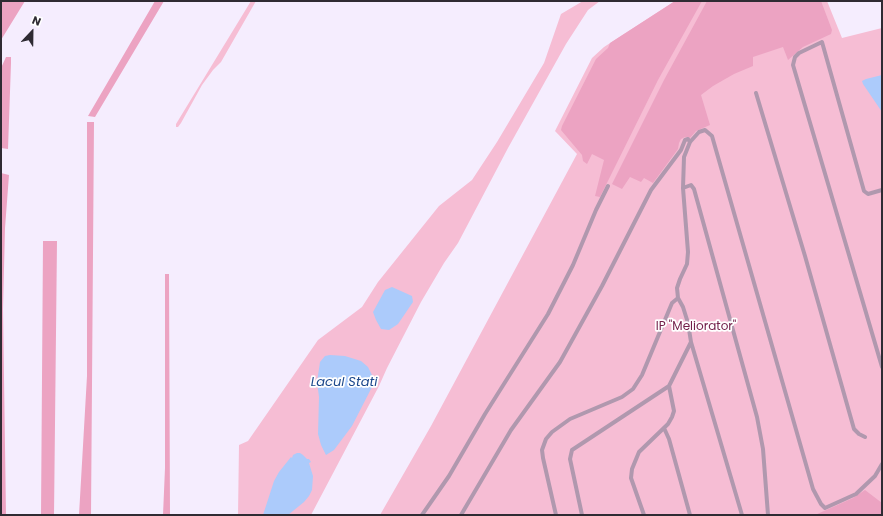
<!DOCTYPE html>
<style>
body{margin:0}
#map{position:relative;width:883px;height:516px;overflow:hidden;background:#f5edfe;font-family:Poppins,sans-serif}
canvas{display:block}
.frame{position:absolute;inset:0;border:2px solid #2f2b33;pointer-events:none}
.north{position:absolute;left:12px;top:12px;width:40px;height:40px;-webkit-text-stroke:3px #fff;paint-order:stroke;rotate:22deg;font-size:11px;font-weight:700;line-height:16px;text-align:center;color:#2f2b33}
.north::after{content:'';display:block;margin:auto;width:14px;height:18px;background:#2f2b33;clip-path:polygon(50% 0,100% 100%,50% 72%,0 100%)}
</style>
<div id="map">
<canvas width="883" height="516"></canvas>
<div class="frame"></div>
<div class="north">N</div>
</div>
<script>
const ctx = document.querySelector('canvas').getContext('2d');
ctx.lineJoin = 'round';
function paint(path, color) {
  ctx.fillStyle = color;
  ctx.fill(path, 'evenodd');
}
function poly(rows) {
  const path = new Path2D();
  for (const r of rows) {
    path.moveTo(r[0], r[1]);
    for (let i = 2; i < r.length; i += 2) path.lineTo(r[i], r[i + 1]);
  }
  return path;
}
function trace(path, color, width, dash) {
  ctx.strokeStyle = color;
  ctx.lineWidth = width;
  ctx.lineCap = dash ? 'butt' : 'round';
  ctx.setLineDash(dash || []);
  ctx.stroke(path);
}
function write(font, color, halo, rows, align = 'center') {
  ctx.font = font + ' Poppins,sans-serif';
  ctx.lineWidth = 3.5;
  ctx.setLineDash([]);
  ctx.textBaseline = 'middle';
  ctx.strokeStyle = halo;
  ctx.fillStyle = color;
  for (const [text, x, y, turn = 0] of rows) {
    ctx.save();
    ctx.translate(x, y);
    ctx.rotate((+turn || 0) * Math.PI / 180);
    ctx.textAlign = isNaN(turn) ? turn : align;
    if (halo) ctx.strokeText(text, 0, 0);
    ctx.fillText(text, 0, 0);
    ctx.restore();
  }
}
const green = poly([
 [251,1,256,1,221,62,213,70,202,85,181,123,178,127,176,127,176,124],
 [583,1,600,1,588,10,566,44,508,148,458,243,444,263,421,302,387,368,379,386,311,515,238,515,239,445,248,441,318,340,362,307,378,282,439,206,472,180,497,142,544,63,561,14],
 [675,1,827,1,842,38,882,28,882,515,380,515,431,426,577,154,555,131,592,58,604,47]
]);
const forest = poly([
 [1,1,25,1,1,40],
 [155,1,164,1,95,117,88,116],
 [675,1,702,1,658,80,600,197,595,196,604,160,592,154,587,164,583,161,582,155,561,130,562,126,596,59,608,48,610,43],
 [707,1,821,1,832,30,831,34,803,47,788,60,783,47,753,57,753,66,734,74,713,86,701,95,710,125,696,131,690,138,685,137,681,139,679,143,678,149,653,183,644,178,641,182,630,177,622,189,612,184,664,80],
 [6,57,11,57,11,63,8,149,1,148,1,68],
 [87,122,94,122,91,515,79,515,87,376],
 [1,173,9,175,5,228,3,309,6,515,1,515],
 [43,241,57,241,54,515,41,515],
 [165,274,169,274,170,515,163,515,165,468],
 [865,490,882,503,882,515,815,515,853,498]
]);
const water = poly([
 [882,75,882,112,863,84,862,81,866,79],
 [392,287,412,296,413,302,398,324,389,330,381,329,376,320,373,312,385,290],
 [330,355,345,356,361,361,368,367,374,379,372,387,352,426,334,450,326,455,321,445,318,434,319,397,317,382,320,362,325,356],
 [297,453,300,453,303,455,307,459,309,459,311,462,309,463,313,476,312,490,309,496,304,502,288,515,263,515,274,481,279,472,291,457,292,458,293,455]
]);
const street = poly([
 [756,93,805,256,854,429,859,434,865,437],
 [683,188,691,185,694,189,757,417,763,449,768,515],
 [882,190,868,194,864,191,822,42,799,53,795,57,793,65,882,367],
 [664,428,669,439,690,515],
 [422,515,449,476,485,414,548,314,573,265,596,210,608,186],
 [461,515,511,430,560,362,602,286,651,190,681,150,685,140,688,139,690,142],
 [556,515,543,458,542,450,546,439,552,432,570,419,622,397,633,389,642,375,672,303,678,298],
 [582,515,570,459,572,450,669,386],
 [644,515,631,478,632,469,639,452,668,424,672,417,674,411,669,386,691,342],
 [742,515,691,342,688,323,683,307,678,298,677,288,680,279,687,264,688,252,683,188,684,157,690,142,699,132,705,130,712,136,813,489,821,504,825,508,856,494,875,476,882,464]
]);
const parkNames = [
 ["IP \"Meliorator\"",696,327]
];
const waterNames = [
 ["Lacul Stati",344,383]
];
paint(green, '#f6bdd4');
paint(forest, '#eca3c2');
paint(water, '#accbfb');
trace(street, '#b098ae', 4);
write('12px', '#73204b', '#fff', parkNames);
write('italic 13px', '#1b478b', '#fff', waterNames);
</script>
